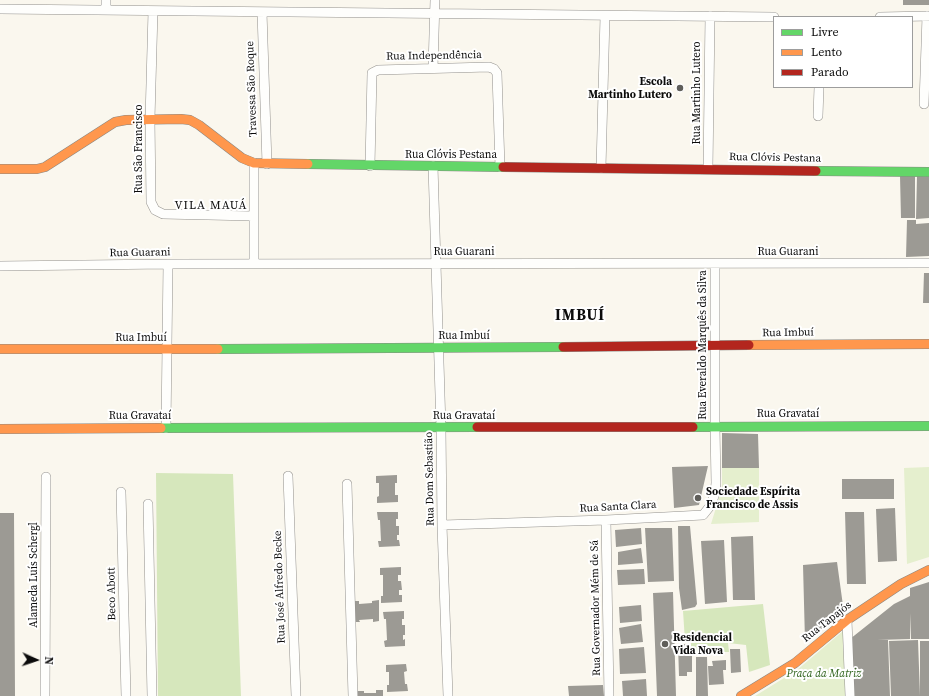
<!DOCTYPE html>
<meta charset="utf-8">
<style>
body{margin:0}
#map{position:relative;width:929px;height:696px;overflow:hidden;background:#faf7ee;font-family:"Source Serif 4",serif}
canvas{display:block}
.legend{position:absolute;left:773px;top:16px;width:140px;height:72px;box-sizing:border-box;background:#fff;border:1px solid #9d9d9d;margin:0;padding:5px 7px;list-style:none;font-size:12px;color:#0b0b0b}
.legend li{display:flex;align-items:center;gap:8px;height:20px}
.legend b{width:20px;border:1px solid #9d9d9d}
.north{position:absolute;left:16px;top:640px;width:40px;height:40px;-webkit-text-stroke:3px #fff;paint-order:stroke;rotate:93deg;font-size:11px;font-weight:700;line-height:16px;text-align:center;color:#0b0b0b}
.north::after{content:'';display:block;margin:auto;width:14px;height:18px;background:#0b0b0b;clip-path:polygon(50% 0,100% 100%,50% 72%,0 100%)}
</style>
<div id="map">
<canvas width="929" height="696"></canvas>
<ul class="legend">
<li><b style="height:5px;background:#63d668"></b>Livre</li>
<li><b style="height:5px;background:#ff974d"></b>Lento</li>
<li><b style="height:5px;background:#b3261e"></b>Parado</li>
</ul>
<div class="north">N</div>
</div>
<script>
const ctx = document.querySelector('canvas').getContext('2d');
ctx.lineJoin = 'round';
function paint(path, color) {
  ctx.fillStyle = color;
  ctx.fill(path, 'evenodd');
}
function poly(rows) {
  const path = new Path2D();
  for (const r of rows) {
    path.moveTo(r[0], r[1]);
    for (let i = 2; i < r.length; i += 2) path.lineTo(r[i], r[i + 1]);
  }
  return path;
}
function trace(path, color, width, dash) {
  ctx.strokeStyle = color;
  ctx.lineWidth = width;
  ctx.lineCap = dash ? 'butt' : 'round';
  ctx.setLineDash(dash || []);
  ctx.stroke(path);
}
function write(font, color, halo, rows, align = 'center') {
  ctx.font = font + ' "Source Serif 4",serif';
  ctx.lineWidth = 4;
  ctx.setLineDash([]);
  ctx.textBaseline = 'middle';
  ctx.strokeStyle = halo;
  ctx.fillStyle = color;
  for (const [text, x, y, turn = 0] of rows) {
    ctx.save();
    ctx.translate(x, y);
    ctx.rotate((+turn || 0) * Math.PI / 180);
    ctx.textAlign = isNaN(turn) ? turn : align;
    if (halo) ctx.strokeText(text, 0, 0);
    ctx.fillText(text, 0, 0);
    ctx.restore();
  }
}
const green = poly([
 [929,467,929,557,907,564,904,468],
 [722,468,759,468,759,522,711,524,722,488],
 [843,631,846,696,755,696,797,670]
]);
const forest = poly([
 [156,473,233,474,241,696,158,696],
 [763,604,770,665,749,672,746,645,728,643,729,652,711,652,710,647,697,652,695,648,691,648,691,641,685,641,683,611]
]);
const building = poly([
 [903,0,929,0,929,5,903,5],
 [900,176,915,176,915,218,901,218],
 [917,176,929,177,929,218,916,219],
 [907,220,916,220,916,224,929,223,929,256,906,257],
 [924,273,929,273,929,303,923,303],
 [722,433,758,434,759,468,722,468],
 [708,466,699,505,674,508,672,467],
 [397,475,397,483,395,483,395,495,398,495,398,502,377,503,377,497,379,496,379,483,376,483,376,476],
 [842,479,894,479,894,499,842,499],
 [895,508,897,561,878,562,876,509],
 [377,512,398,512,398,519,396,519,396,526,399,526,399,535,397,535,397,540,399,540,400,546,379,547,378,541,381,541,380,520,378,520],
 [845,512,864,512,866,584,847,584],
 [0,513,14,513,15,696,0,696],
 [678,526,690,526,697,604,695,607,682,610,679,588],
 [641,528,642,544,616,547,615,530],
 [645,528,672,528,674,581,648,582],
 [753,536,755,600,733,600,731,537],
 [724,540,727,602,705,604,701,541],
 [641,548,643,563,618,565,618,552],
 [837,562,844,613,805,641,803,565],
 [401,567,401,575,398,575,398,581,401,581,402,590,399,590,399,595,402,595,402,602,381,603,381,596,383,596,383,575,380,575,380,568],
 [644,569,645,584,618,585,617,570],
 [929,582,929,639,911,639,910,613,910,639,877,640,888,640,890,696,853,696,850,639,894,604,910,596,910,588],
 [673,592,676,696,657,696,653,593],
 [379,600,379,621,373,622,373,619,359,620,360,622,352,622,352,601,359,601,359,604,372,603,372,601],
 [641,605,642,621,620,623,619,607],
 [404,611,404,619,402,619,402,625,405,625,405,635,403,635,403,640,405,639,405,646,385,647,384,641,387,640,386,619,384,619,383,612],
 [641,624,643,642,621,644,619,628],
 [918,640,920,696,891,696,889,641],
 [920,641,929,641,929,696,920,696],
 [678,644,687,644,687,654,692,653,692,672,687,672,687,676,679,676],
 [644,647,646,673,620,674,619,649],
 [730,649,740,649,741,672,731,673],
 [696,657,707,657,708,696,696,696],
 [726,660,726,670,723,670,724,684,709,685,708,666,713,666,712,661],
 [406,664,407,671,404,672,405,684,407,684,408,691,387,692,387,685,389,685,389,672,386,672,386,665],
 [646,679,647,696,623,696,622,681],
 [603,685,604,696,569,696,568,686],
 [376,690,383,690,383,696,356,696,356,691,364,691,364,693,376,693]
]);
const street = poly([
 [106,0,106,10],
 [0,9,774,17],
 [153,11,150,119,151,202,155,210,163,214,253,216],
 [262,12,267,164],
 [880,17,929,16],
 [433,68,435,0],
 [924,104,927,16],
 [818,116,819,87],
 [254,163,254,264],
 [370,166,372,73,378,70,489,67,494,69,497,73,500,167],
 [433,166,441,428,442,525,448,696],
 [601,168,605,16],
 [708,169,710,16],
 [0,266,168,264,929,263],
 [166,428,168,264],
 [288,476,296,696],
 [347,484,353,696],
 [121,492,126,696],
 [148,504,152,696],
 [606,520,609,696],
 [442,525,606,520,703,515,711,505,715,493,716,483,715,427,715,264],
 [847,620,850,696],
 [45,696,46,477]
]);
const fast = poly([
 [308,164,503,167],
 [816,171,929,172],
 [218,349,563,347],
 [693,427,929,426],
 [161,428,477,427]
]);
const slow = poly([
 [0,169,37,169,45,167,115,122,126,120,181,119,190,120,199,125,242,158,254,163,308,164],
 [749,345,929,344],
 [0,349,218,349],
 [0,429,161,428],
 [741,696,795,663,847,620,901,584,929,570]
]);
const jam = poly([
 [503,167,816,171],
 [563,347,749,345],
 [477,427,693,427]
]);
const markers = [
 [680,88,4,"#5f5e5a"],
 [698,498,4,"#5f5e5a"],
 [665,644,4,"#5f5e5a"]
];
const streetNames = [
 ["Rua Independência",434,56,-1],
 ["Travessa São Roque",252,89,-92],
 ["Rua Martinho Lutero",697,93,-90],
 ["Rua São Francisco",139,149,-90],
 ["Rua Clóvis Pestana",451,155],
 ["Rua Clóvis Pestana",775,158,1],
 ["Rua Guarani",464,252],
 ["Rua Guarani",788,252],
 ["Rua Guarani",140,253,-1],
 ["Rua Imbuí",788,333,-1],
 ["Rua Imbuí",464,336],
 ["Rua Imbuí",141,338],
 ["Rua Everaldo Marquês da Silva",703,345,-90],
 ["Rua Gravataí",788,414],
 ["Rua Gravataí",140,416],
 ["Rua Gravataí",464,416],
 ["Rua Dom Sebastião",430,479,-91],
 ["Rua Santa Clara",618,507,-3],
 ["Alameda Luís Schergl",34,575,-90],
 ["Rua José Alfredo Becke",280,587,-92],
 ["Beco Abott",112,594,-91],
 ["Rua Governador Mém de Sá",596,608,-91],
 ["Rua Tapajós",827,622,-38]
];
const poiNames = [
 ["Escola",672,82,"right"],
 ["Martinho Lutero",672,95,"right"],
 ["Sociedade Espírita",706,492],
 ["Francisco de Assis",706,505],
 ["Residencial",673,638],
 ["Vida Nova",673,651]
];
const parkNames = [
 ["Praça da Matriz",824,674]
];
const neighbourhoodNames = [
 ["VILA MAUÁ",211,206]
];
const districtNames = [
 ["IMBUÍ",580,316]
];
paint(green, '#e5efce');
paint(forest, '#d6e7bc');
paint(building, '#9c9a94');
trace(street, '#93918d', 10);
trace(fast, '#898884', 10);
trace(slow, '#898884', 10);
trace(jam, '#898884', 10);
trace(street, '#fefefc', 9);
trace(fast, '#63d668', 9);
trace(slow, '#ff974d', 9);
trace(jam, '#b3261e', 9);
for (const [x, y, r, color] of markers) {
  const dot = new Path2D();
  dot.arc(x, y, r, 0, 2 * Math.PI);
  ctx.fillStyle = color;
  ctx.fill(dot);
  trace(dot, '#fff', 1.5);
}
write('11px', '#0b0b0b', '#fff', streetNames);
write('bold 11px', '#0b0b0b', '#fff', poiNames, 'left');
write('italic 11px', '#2f631c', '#fff', parkNames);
ctx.letterSpacing = '1px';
write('12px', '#0b0b0b', '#fff', neighbourhoodNames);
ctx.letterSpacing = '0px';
ctx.letterSpacing = '1px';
write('bold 15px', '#0b0b0b', '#fff', districtNames);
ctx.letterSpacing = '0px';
</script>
